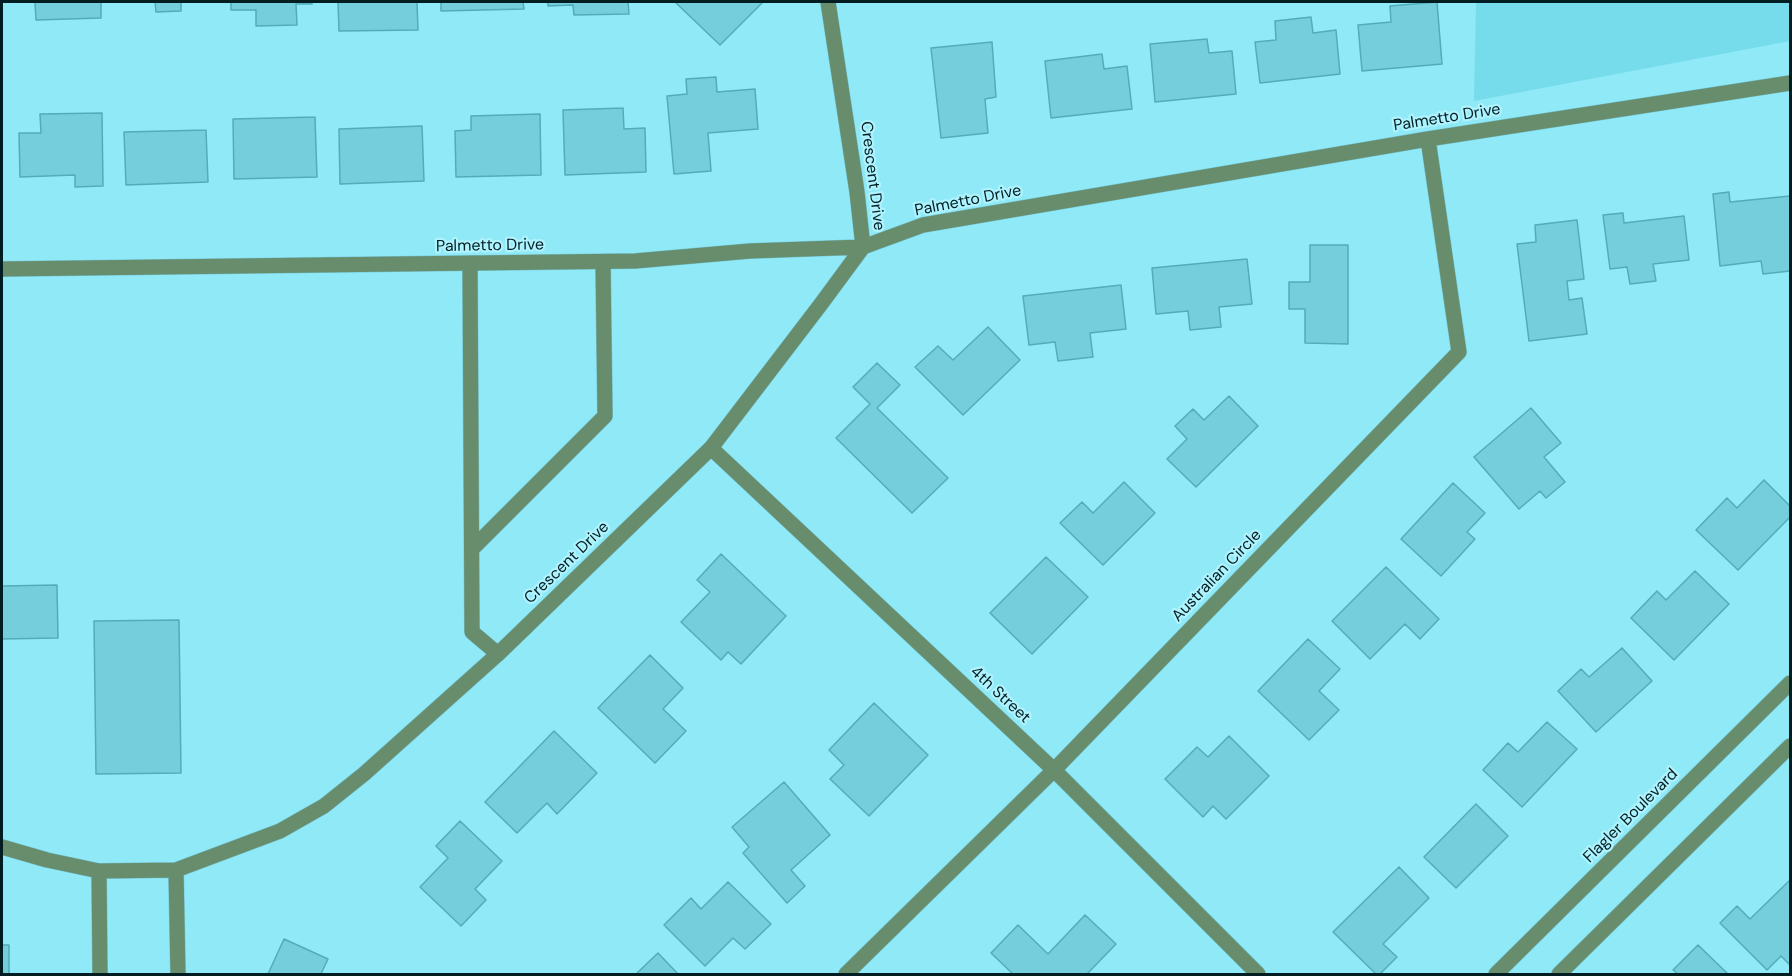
<!DOCTYPE html>
<style>
body{margin:0}
#map{position:relative;width:1792px;height:976px;overflow:hidden;background:#8fe9f7;font-family:"DM Sans",sans-serif}
canvas{display:block}
.frame{position:absolute;inset:0;border:3px solid #021e22;pointer-events:none}
</style>
<div id="map">
<canvas width="1792" height="976"></canvas>
<div class="frame"></div>
</div>
<script>
const ctx = document.querySelector('canvas').getContext('2d');
ctx.lineJoin = 'round';
function paint(path, color) {
  ctx.fillStyle = color;
  ctx.fill(path, 'evenodd');
}
function poly(rows) {
  const path = new Path2D();
  for (const r of rows) {
    path.moveTo(r[0], r[1]);
    for (let i = 2; i < r.length; i += 2) path.lineTo(r[i], r[i + 1]);
  }
  return path;
}
function trace(path, color, width, dash) {
  ctx.strokeStyle = color;
  ctx.lineWidth = width;
  ctx.lineCap = dash ? 'butt' : 'round';
  ctx.setLineDash(dash || []);
  ctx.stroke(path);
}
function write(font, color, halo, rows, align = 'center') {
  ctx.font = font + ' "DM Sans",sans-serif';
  ctx.lineWidth = 4.5;
  ctx.setLineDash([]);
  ctx.textBaseline = 'middle';
  ctx.strokeStyle = halo;
  ctx.fillStyle = color;
  for (const [text, x, y, turn = 0] of rows) {
    ctx.save();
    ctx.translate(x, y);
    ctx.rotate((+turn || 0) * Math.PI / 180);
    ctx.textAlign = isNaN(turn) ? turn : align;
    if (halo) ctx.strokeText(text, 0, 0);
    ctx.fillText(text, 0, 0);
    ctx.restore();
  }
}
const built = poly([
 [1476,2,1790,2,1790,41,1474,101]
]);
const building = poly([
 [19,2,101,2,101,18,36,20,35,2,19,2],
 [155,2,181,2,181,11,156,12,155,2],
 [231,2,312,2,312,4,296,4,297,25,256,26,256,10,231,10,231,2],
 [338,2,417,2,418,30,339,31,338,2],
 [441,2,523,2,524,9,441,11,441,2],
 [548,2,628,2,629,14,574,15,573,5,548,6,548,2],
 [675,2,763,2,720,45,675,2],
 [1437,2,1442,64,1362,71,1358,25,1391,22,1390,6,1437,2],
 [1311,17,1313,33,1336,30,1340,74,1260,83,1255,42,1276,40,1275,21,1311,17],
 [1207,39,1209,53,1232,51,1236,94,1155,102,1150,44,1207,39],
 [992,42,996,97,985,99,988,133,941,138,931,48,992,42],
 [1102,54,1104,69,1127,66,1132,109,1051,118,1045,61,1102,54],
 [716,77,717,92,755,89,758,129,708,133,711,171,674,174,667,96,687,94,686,79,716,77],
 [623,108,624,129,645,128,646,172,565,175,563,110,623,108],
 [102,113,103,186,75,187,75,175,20,177,19,133,41,133,40,114,102,113],
 [540,114,541,175,456,177,455,131,471,130,471,116,540,114],
 [315,117,317,177,234,179,233,119,315,117],
 [422,126,424,181,340,184,339,129,422,126],
 [206,130,208,182,126,185,124,132,206,130],
 [1729,192,1730,202,1790,196,1790,271,1763,274,1761,261,1720,266,1713,194,1729,192],
 [1623,213,1624,223,1684,216,1689,260,1653,264,1656,281,1630,284,1627,267,1610,269,1603,215,1623,213],
 [1577,220,1584,279,1567,281,1569,300,1582,298,1587,334,1529,341,1517,244,1536,242,1535,225,1577,220],
 [1310,245,1348,245,1348,344,1305,343,1305,309,1289,309,1289,282,1310,282,1310,245],
 [1247,259,1252,304,1219,307,1221,327,1190,330,1188,311,1156,314,1152,268,1247,259],
 [1121,285,1126,329,1090,333,1093,357,1058,361,1055,342,1029,345,1023,296,1121,285],
 [988,327,1020,360,963,415,915,367,938,346,953,360,988,327],
 [877,363,900,385,877,408,948,478,912,513,836,438,870,404,853,387,877,363],
 [1229,396,1258,426,1196,487,1167,459,1187,439,1175,426,1193,409,1204,420,1229,396],
 [1531,408,1561,443,1544,457,1565,482,1546,498,1540,491,1519,509,1474,457,1531,408],
 [1764,480,1790,506,1790,517,1738,570,1696,530,1727,498,1737,508,1764,480],
 [1124,482,1155,513,1103,565,1060,523,1082,502,1093,513,1124,482],
 [1453,483,1485,513,1467,532,1475,539,1441,576,1401,539,1453,483],
 [721,554,786,616,741,664,728,652,721,660,681,622,710,592,697,580,721,554],
 [1046,557,1088,597,1032,654,990,613,1046,557],
 [1386,567,1439,619,1420,639,1405,624,1370,659,1332,621,1386,567],
 [1695,571,1729,604,1674,660,1631,618,1657,591,1666,600,1695,571],
 [57,585,58,638,2,639,2,586,57,585],
 [179,620,181,773,96,774,94,621,179,620],
 [1308,639,1340,669,1319,691,1339,710,1309,740,1258,691,1308,639],
 [1622,648,1652,681,1596,732,1558,691,1581,669,1589,677,1622,648],
 [650,655,683,688,663,709,686,731,655,763,598,708,650,655],
 [874,703,928,755,869,816,830,779,844,765,829,750,874,703],
 [1547,722,1577,749,1522,807,1483,770,1508,743,1518,752,1547,722],
 [554,731,597,773,557,814,547,803,517,833,485,802,554,731],
 [1229,736,1269,776,1226,819,1213,806,1203,817,1165,779,1197,747,1208,757,1229,736],
 [784,782,830,835,791,870,805,886,787,903,743,853,749,847,732,827,784,782],
 [1476,804,1508,836,1456,888,1424,857,1476,804],
 [460,821,502,861,475,889,486,900,461,926,420,887,448,858,436,846,460,821],
 [1399,867,1429,898,1383,944,1397,957,1380,974,1376,974,1333,932,1399,867],
 [1790,880,1790,965,1781,956,1767,970,1720,923,1737,906,1750,919,1790,880],
 [728,882,771,924,745,949,733,938,705,966,664,925,691,898,701,909,728,882],
 [1085,915,1116,944,1087,974,1013,974,991,953,1018,925,1048,954,1085,915],
 [284,939,328,959,321,974,268,974,284,939],
 [2,945,9,945,9,974,2,974,2,945],
 [1698,945,1728,974,1678,974,1673,970,1698,945],
 [658,953,678,974,636,974,658,953]
]);
const lane = poly([
 [470,264,472,632,498,654],
 [472,549,605,416,603,262]
]);
const street = poly([
 [2,269,635,261,750,251,863,247,923,225,1428,139,1790,83],
 [711,448,1054,770,1258,974],
 [2,847,47,860,99,871,176,870,280,831,324,806,364,774,498,654,711,448,821,304,863,247,857,192,828,2],
 [176,870,178,974],
 [99,871,100,974],
 [846,974,1054,770,1459,352,1428,139],
 [1496,974,1790,683],
 [1559,974,1790,746]
]);
const streetNames = [
 ["Palmetto Drive",1447,118,-9],
 ["Crescent Drive",872,176,83],
 ["Palmetto Drive",968,201,-11],
 ["Palmetto Drive",490,246,-1],
 ["Crescent Drive",567,563,-44],
 ["Australian Circle",1217,576,-46],
 ["4th Street",1000,695,43],
 ["Flagler Boulevard",1631,816,-45]
];
paint(built, '#76dbea');
paint(building, '#75cedc');
trace(building, '#52acb9', 1.5);
trace(lane, '#76c4d1', 16);
trace(street, '#76c4d1', 16);
trace(lane, '#678d6c', 15);
trace(street, '#678d6c', 15);
write('16px', '#021e22', '#aef3fe', streetNames);
</script>
